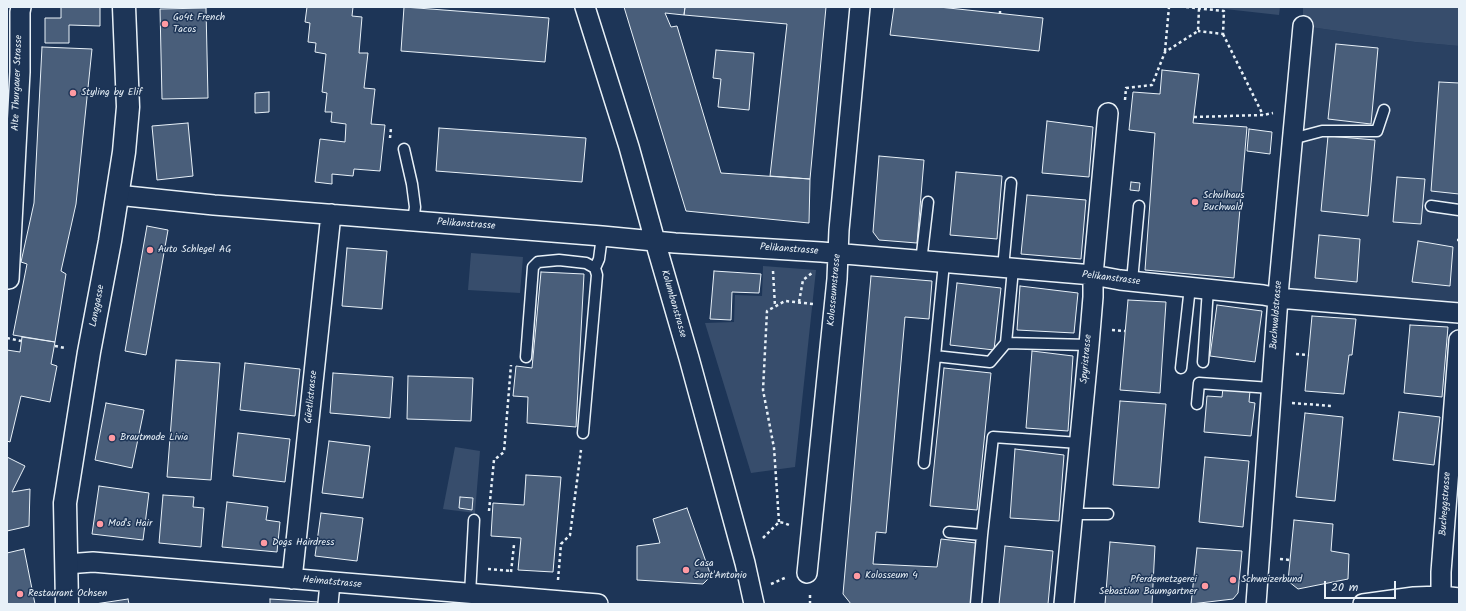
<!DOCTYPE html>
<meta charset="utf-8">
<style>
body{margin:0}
#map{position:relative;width:1466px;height:611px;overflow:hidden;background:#1d3557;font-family:Kalam,sans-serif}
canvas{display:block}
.frame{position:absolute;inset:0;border:8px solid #e8f1f8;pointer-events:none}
.scale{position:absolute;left:1324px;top:581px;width:72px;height:18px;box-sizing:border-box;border:2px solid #e8f1f8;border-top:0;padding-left:5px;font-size:12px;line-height:14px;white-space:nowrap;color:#e8f1f8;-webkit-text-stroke:3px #1d3557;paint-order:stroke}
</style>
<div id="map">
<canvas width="1466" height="611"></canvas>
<div class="frame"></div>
<div class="scale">20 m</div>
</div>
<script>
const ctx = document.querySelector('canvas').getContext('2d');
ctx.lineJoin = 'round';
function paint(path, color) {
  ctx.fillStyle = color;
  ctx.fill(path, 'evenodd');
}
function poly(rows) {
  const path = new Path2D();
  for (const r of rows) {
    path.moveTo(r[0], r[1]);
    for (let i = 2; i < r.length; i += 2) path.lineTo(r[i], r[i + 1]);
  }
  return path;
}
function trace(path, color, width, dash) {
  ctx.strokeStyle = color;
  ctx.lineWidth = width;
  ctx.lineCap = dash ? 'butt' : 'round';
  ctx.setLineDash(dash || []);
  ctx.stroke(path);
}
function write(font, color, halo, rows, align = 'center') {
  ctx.font = font + ' Kalam,sans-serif';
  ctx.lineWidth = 3;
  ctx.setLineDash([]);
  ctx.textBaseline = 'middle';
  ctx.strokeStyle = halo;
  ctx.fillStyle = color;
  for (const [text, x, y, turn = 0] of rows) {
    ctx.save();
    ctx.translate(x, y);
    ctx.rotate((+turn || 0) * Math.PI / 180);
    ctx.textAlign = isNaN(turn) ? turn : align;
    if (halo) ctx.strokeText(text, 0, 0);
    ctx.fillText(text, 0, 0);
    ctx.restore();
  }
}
const built = poly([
 [1303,26,1415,42,1459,46,1459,313,1292,299,1279,284]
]);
const green = poly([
 [1207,7,1280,7,1279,15],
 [1303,7,1459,7,1459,46,1415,42,1303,26],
 [471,253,523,257,520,293,468,290],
 [763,266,816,270,795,467,751,473,705,323,734,322,735,295,762,296],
 [455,447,480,451,475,513,443,509]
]);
const building = poly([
 [61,7,100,7,100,26,69,25,69,43,45,43,45,18,61,18,61,7],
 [307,7,353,7,352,16,362,17,359,53,368,53,364,88,375,89,371,124,385,125,380,171,354,169,353,176,332,174,332,184,315,182,320,139,345,142,346,124,331,122,332,112,325,112,327,93,322,92,326,54,315,52,316,43,308,42,310,23,305,22,307,7],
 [404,7,549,18,545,62,401,51,404,7],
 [624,7,685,7,684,15,665,13,671,27,677,26,721,173,810,179,809,223,686,211,624,7],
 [685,7,826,7,810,179,770,176,787,24,684,15,685,7],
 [894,7,939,7,1043,18,1039,51,890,35,894,7],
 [206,8,208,98,162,99,160,9,206,8],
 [1336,44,1378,48,1371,124,1328,119,1336,44],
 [42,47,92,49,76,204,61,271,66,274,55,342,13,335,27,264,21,262,34,203,42,47],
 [716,50,754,53,749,110,718,107,721,79,713,78,716,50],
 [1162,70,1199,74,1193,123,1247,127,1234,278,1145,270,1155,133,1129,130,1133,92,1160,94,1162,70],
 [1439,82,1459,83,1459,194,1431,191,1439,82],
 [269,92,269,112,255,113,255,93,269,92],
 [1047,121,1093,127,1089,177,1042,173,1047,121],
 [188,123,193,176,157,180,152,126,188,123],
 [439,128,586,138,582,182,436,171,439,128],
 [1249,129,1272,132,1270,154,1247,151,1249,129],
 [1328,136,1375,140,1368,216,1321,211,1328,136],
 [879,156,924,160,917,243,879,240,873,232,879,156],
 [956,172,1002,176,997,239,950,235,956,172],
 [1397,177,1425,179,1421,224,1393,222,1397,177],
 [1131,182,1140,183,1139,191,1130,190,1131,182],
 [1027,195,1086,200,1081,259,1021,254,1027,195],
 [147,226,168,230,146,355,125,351,147,226],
 [1319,235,1360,239,1357,282,1315,278,1319,235],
 [1418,241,1453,247,1450,286,1412,282,1418,241],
 [347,248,387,251,382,309,342,306,347,248],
 [714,271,761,274,759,293,732,292,731,320,710,319,714,271],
 [541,272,584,274,576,427,527,423,528,397,513,396,516,366,532,368,541,272],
 [871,276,932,281,929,319,905,317,886,533,876,532,873,564,937,567,941,539,976,543,971,604,851,604,843,594,871,276],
 [957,283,1001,288,994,350,950,345,957,283],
 [1020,286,1078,293,1074,333,1017,330,1020,286],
 [1128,300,1166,302,1160,393,1120,390,1128,300],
 [1217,305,1262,311,1255,362,1210,356,1217,305],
 [1312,316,1356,319,1352,355,1349,355,1344,394,1305,391,1312,316],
 [1410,325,1448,327,1442,397,1404,393,1410,325],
 [22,337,55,342,51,364,57,366,50,402,21,396,10,442,7,441,7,350,20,352,22,337],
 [1032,351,1073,356,1068,431,1026,428,1032,351],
 [176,360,220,363,211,480,167,477,176,360],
 [245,363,300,369,295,416,240,410,245,363],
 [944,368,991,373,977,510,930,506,944,368],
 [333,373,393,377,390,418,330,413,333,373],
 [408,376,473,378,471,421,407,419,408,376],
 [1223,388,1250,391,1249,402,1255,403,1251,436,1204,432,1207,396,1222,397,1223,388],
 [1120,401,1166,404,1159,488,1113,485,1120,401],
 [106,403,144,410,132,468,95,460,106,403],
 [1399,412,1440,417,1434,465,1393,460,1399,412],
 [1305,413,1343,417,1335,501,1296,497,1305,413],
 [238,433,290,439,285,482,233,476,238,433],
 [329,441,370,446,363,498,322,493,329,441],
 [1015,449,1064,455,1059,521,1010,518,1015,449],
 [7,457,25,466,12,492,30,489,29,526,7,531,7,457],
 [1205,457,1249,461,1243,527,1199,522,1205,457],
 [526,475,561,477,553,572,518,570,521,538,491,536,493,503,524,505,526,475],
 [99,486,149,493,143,540,92,534,99,486],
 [163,495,194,497,193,507,204,508,201,547,159,543,163,495],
 [460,497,473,498,472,510,459,508,460,497],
 [227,502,268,507,266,520,280,522,277,552,222,547,227,502],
 [687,508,711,576,703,584,637,580,637,546,660,543,653,519,687,508],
 [321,513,363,518,357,561,315,556,321,513],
 [1294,520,1333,524,1331,551,1349,554,1348,579,1298,589,1288,581,1294,520],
 [1110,542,1155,546,1152,604,1105,604,1110,542],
 [1005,546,1053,551,1048,604,999,604,1005,546],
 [1197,548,1242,551,1238,593,1233,599,1191,604,1197,548],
 [24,549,35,604,7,604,7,553,24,549],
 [128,599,129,604,95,604,128,599],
 [270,599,319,602,319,604,270,604,270,599]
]);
const path = poly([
 [1186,7,1224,11,1223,34,1198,31],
 [1000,14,1000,7],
 [1223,34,1263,115],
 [1165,51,1169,7],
 [1125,100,1126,88,1152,85,1165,52,1198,31,1199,9],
 [1194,117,1263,115,1273,113],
 [390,138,391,128],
 [1457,240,1459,240],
 [773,271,775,306],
 [799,302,803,280,812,273],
 [1112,330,1125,331],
 [7,338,21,341],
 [55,346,65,348],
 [1296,354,1309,355],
 [1292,403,1332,406],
 [489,511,494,460,504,452,511,365],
 [779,522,774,448,763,390,767,311,785,301,813,304],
 [763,538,779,522,784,523,789,525],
 [1280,559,1290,560],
 [488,569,511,571],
 [511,572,514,545],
 [558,580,561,544,570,535,581,450],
 [771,584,787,577],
 [810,604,810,594]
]);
const lane = poly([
 [1292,139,1322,131,1377,131,1384,110],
 [404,149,412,184,415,207,413,221],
 [1431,206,1459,210],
 [921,262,928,202],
 [944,263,935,356,990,362,1006,343],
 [1003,268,1011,183],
 [1013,269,1006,343,1089,345],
 [1132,281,1139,206],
 [526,357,533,267,538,262,559,260,586,263,595,268],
 [1203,362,1208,289],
 [1181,368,1190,287],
 [1197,404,1199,383,1271,388],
 [583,433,597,275,595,268,599,259,602,236],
 [924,463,935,356],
 [1073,514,1108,514],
 [949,532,982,535,976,604],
 [982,535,993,437,1079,443],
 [470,594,474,520]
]);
const street = poly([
 [585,7,629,147,655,241,689,358,745,563,754,604],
 [117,195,214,205,602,236,675,243,821,252,1093,275,1120,280,1263,295,1278,298,1459,313],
 [9,279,20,72,20,12,21,7],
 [66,564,93,562,598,604],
 [807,573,837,279,839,230,860,7],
 [292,579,331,214],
 [1441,596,1441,572,1459,340],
 [328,604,330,583],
 [1064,604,1089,345,1093,297,1093,275,1108,113],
 [1256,604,1279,284,1303,26],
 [1363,604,1414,597,1441,596,1459,598]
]);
const secondary = poly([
 [67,604,65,503,89,352,110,241,124,152,128,107,124,7]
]);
const markers = [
 [165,24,4,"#ff9aa2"],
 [73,93,4,"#ff9aa2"],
 [1195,202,4,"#ff9aa2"],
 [150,250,4,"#ff9aa2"],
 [112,438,4,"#ff9aa2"],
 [100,524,4,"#ff9aa2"],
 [264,543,4,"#ff9aa2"],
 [686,570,4,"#ff9aa2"],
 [857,576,4,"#ff9aa2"],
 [1233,580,4,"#ff9aa2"],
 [1205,586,4,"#ff9aa2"],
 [20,594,4,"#ff9aa2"]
];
const poiNames = [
 ["Go4t French",173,18],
 ["Tacos",173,30],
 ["Styling by Elif",81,93],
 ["Schulhaus",1203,196],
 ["Buchwald",1203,208],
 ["Auto Schlegel AG",158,250],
 ["Brautmode Livia",120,438],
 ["Mod's Hair",108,524],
 ["Dogs Hairdress",272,543],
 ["Casa",694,564],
 ["Sant'Antonio",694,576],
 ["Kolosseum 4",865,576],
 ["Pferdemetzgerei",1197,580,"right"],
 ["Sebastian Baumgartner",1197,592,"right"],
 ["Schweizerbund",1241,580],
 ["Restaurant Ochsen",28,594]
];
const streetNames = [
 ["Alte Thurgauer Strasse",18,83,-88],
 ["Pelikanstrasse",466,225,4],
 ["Pelikanstrasse",789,250,4],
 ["Pelikanstrasse",1111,279,7],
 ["Kolosseumstrasse",835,290,-85],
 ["Kolumbanstrasse",673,304,74],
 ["Langgasse",98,306,-79],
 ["Buchwaldstrasse",1277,315,-86],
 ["Spyristrasse",1087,359,-85],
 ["Güetlistrasse",312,397,-84],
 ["Bucheggstrasse",1446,504,-86],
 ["Heimatstrasse",332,583,5]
];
paint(built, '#2a4162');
paint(green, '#374d6c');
paint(building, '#495e7a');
trace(building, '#e8f1f8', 1);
trace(lane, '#e8f1f8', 13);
trace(street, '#e8f1f8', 22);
trace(secondary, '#e8f1f8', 25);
trace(path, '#e8f1f8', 2.5, [3, 3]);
trace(lane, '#1d3557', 10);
trace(street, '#1d3557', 19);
trace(secondary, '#1d3557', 22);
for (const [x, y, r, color] of markers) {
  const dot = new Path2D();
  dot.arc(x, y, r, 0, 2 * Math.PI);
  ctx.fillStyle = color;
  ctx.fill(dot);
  trace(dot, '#1d3557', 1.5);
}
write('10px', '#e8f1f8', '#1d3557', poiNames, 'left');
write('10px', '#e8f1f8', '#1d3557', streetNames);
</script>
